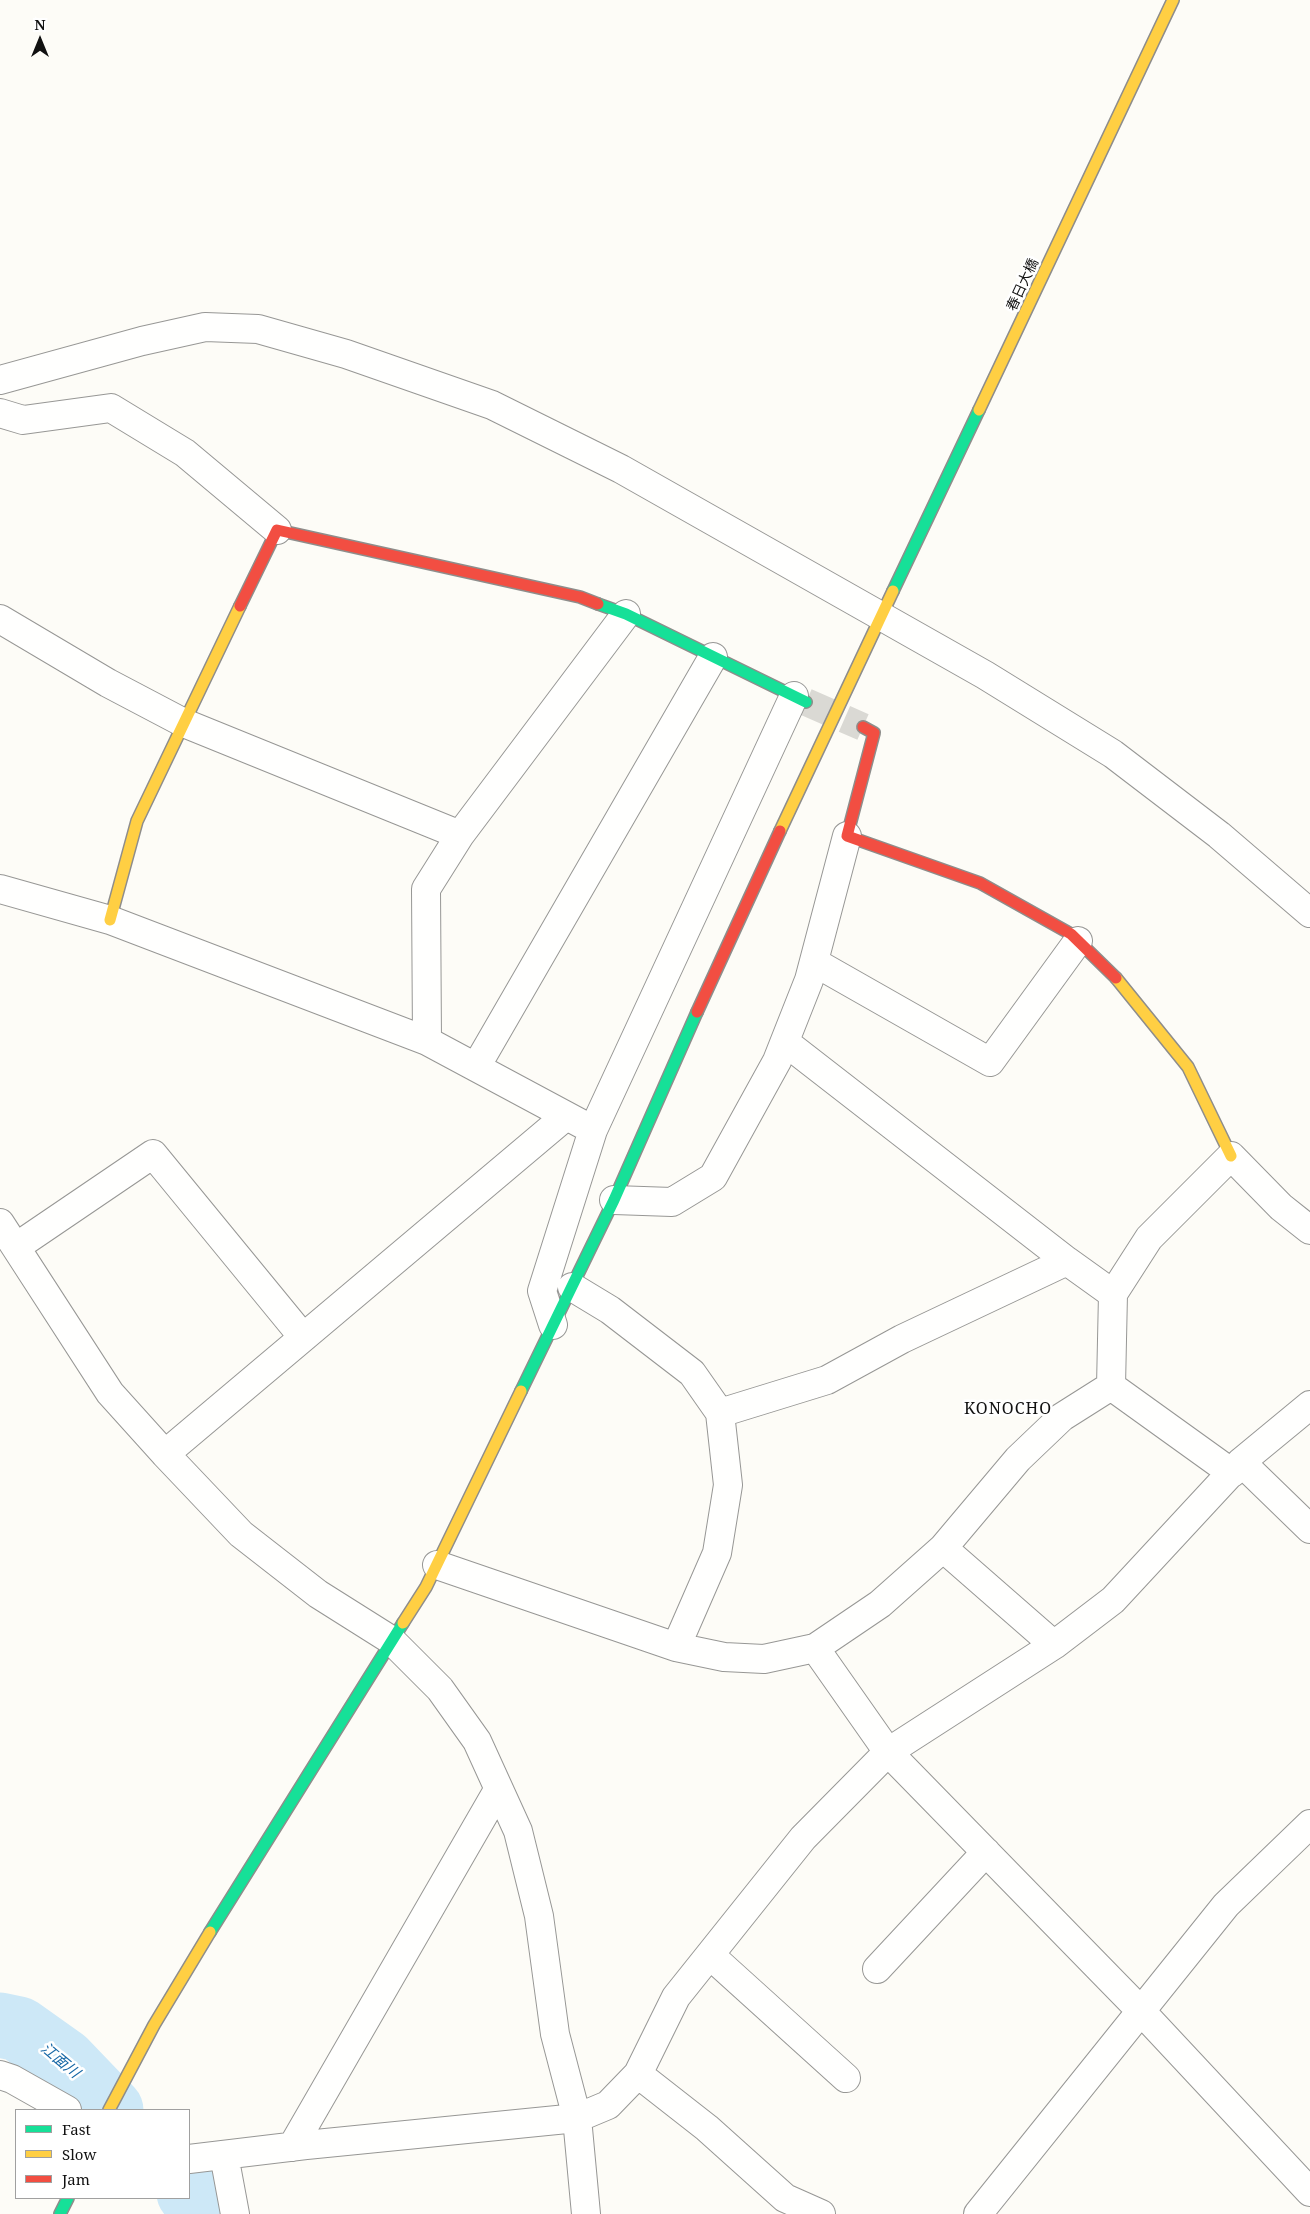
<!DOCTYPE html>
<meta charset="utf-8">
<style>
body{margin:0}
#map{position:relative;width:1310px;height:2214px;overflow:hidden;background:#fdfcf7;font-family:"Noto Serif",serif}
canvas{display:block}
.legend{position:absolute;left:15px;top:2109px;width:175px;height:90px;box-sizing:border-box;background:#fff;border:1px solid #a0a0a0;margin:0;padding:6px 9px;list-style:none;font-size:15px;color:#111}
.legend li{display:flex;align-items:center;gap:10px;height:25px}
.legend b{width:25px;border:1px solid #a0a0a0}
.north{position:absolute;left:15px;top:15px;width:50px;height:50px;-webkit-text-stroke:4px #fff;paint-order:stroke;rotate:0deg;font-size:14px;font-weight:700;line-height:20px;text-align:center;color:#111}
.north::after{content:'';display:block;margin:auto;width:18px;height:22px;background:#111;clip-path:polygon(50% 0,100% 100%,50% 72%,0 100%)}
</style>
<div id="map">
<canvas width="1310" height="2214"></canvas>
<ul class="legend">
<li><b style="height:6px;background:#16e098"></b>Fast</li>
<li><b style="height:6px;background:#ffcf43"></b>Slow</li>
<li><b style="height:6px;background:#f24e42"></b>Jam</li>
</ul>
<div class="north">N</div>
</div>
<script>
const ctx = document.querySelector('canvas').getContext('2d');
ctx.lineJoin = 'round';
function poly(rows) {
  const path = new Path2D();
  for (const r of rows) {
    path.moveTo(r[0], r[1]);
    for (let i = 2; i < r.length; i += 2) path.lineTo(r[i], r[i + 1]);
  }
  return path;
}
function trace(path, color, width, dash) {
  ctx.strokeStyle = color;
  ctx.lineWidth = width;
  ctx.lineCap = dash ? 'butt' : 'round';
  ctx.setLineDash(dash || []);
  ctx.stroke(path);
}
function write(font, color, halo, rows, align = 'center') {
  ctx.font = font + ' "Noto Serif","Noto Sans JP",serif';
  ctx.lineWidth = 5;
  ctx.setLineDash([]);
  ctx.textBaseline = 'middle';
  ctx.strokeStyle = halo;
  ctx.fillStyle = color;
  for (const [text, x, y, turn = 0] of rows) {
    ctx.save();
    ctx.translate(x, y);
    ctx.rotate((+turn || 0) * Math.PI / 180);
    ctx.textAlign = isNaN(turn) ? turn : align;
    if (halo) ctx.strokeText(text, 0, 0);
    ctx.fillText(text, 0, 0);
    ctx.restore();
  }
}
const river = poly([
 [0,2025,19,2029,64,2061,111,2110],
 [189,2193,208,2214]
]);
const secondaryTunnel = poly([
 [806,702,863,727]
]);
const street = poly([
 [0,380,142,341,205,327,258,329,346,354,492,405,621,469,985,675,1113,754,1219,835,1310,913],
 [0,413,23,420,111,408,185,453,277,530],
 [0,619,108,683,184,723,460,835,426,889,427,1041],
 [460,835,626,614],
 [0,889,110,920,427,1041,593,1130],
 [814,962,990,1062,1078,941],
 [785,1042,1067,1261],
 [476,1067,713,657],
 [614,1200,672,1202,713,1177,777,1061,809,980,847,836],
 [0,1223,110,1393,165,1454,241,1534,318,1594,391,1640,440,1689,477,1741,518,1831,539,1916,555,2034,577,2118,586,2214],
 [16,1247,153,1154,303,1337],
 [572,1287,610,1310,692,1373,720,1413,827,1380,902,1339,1067,1261,1113,1294],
 [553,1325,542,1291,593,1130,794,696],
 [165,1454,566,1116],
 [1241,1462,1310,1529],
 [1232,1473,1111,1386,1113,1294,1149,1238,1231,1156,1281,1207,1310,1230],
 [943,1548,1054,1645],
 [437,1565,676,1647,717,1553,728,1485,720,1413],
 [676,1647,724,1657,764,1659,815,1648,880,1604,943,1548,1018,1459,1062,1417,1111,1386],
 [815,1648,888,1752,1140,2010,1310,2192],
 [710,1955,846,2078],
 [877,1969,986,1852],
 [638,2074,707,2128,785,2198,821,2214],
 [0,2075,12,2079,67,2110],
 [292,2147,498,1790],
 [224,2155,235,2214],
 [189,2159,306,2145,577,2118,608,2105,638,2074,676,1997,803,1838,888,1752,1054,1645,1113,1600,1241,1462,1310,1405],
 [978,2214,1226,1905,1310,1824]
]);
const fast = poly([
 [893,591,979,410],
 [598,604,626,614,806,702],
 [521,1391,614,1200,697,1012],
 [210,1932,403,1623],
 [60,2214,68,2198]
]);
const slow = poly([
 [979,410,1173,0],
 [780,831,893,591],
 [110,920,137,821,240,606],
 [1116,978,1188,1067,1231,1156],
 [403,1623,426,1587,521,1391],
 [109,2110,154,2025,210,1932]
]);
const jam = poly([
 [240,606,277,530,580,597,598,604],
 [863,727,874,733,847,836,980,883,1071,934,1116,978],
 [697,1012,780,831]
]);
const streetNames = [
 ["春日大橋",1023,285,-65]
];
const waterNames = [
 ["江面川",60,2061,40]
];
const quarterNames = [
 ["KONOCHO",1008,1409]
];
trace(river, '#cde8f7', 65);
trace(secondaryTunnel, '#dad9d4', 28, [28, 14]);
trace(street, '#979795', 30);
trace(fast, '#8e8d8b', 14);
trace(slow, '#8e8d8b', 14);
trace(jam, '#8e8d8b', 14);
trace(street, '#fffffe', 28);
trace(fast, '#16e098', 11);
trace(slow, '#ffcf43', 11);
trace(jam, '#f24e42', 11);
write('14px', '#111', '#fff', streetNames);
write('italic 15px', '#1768a6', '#fff', waterNames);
ctx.letterSpacing = '1px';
write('16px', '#111', '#fff', quarterNames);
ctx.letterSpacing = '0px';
</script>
